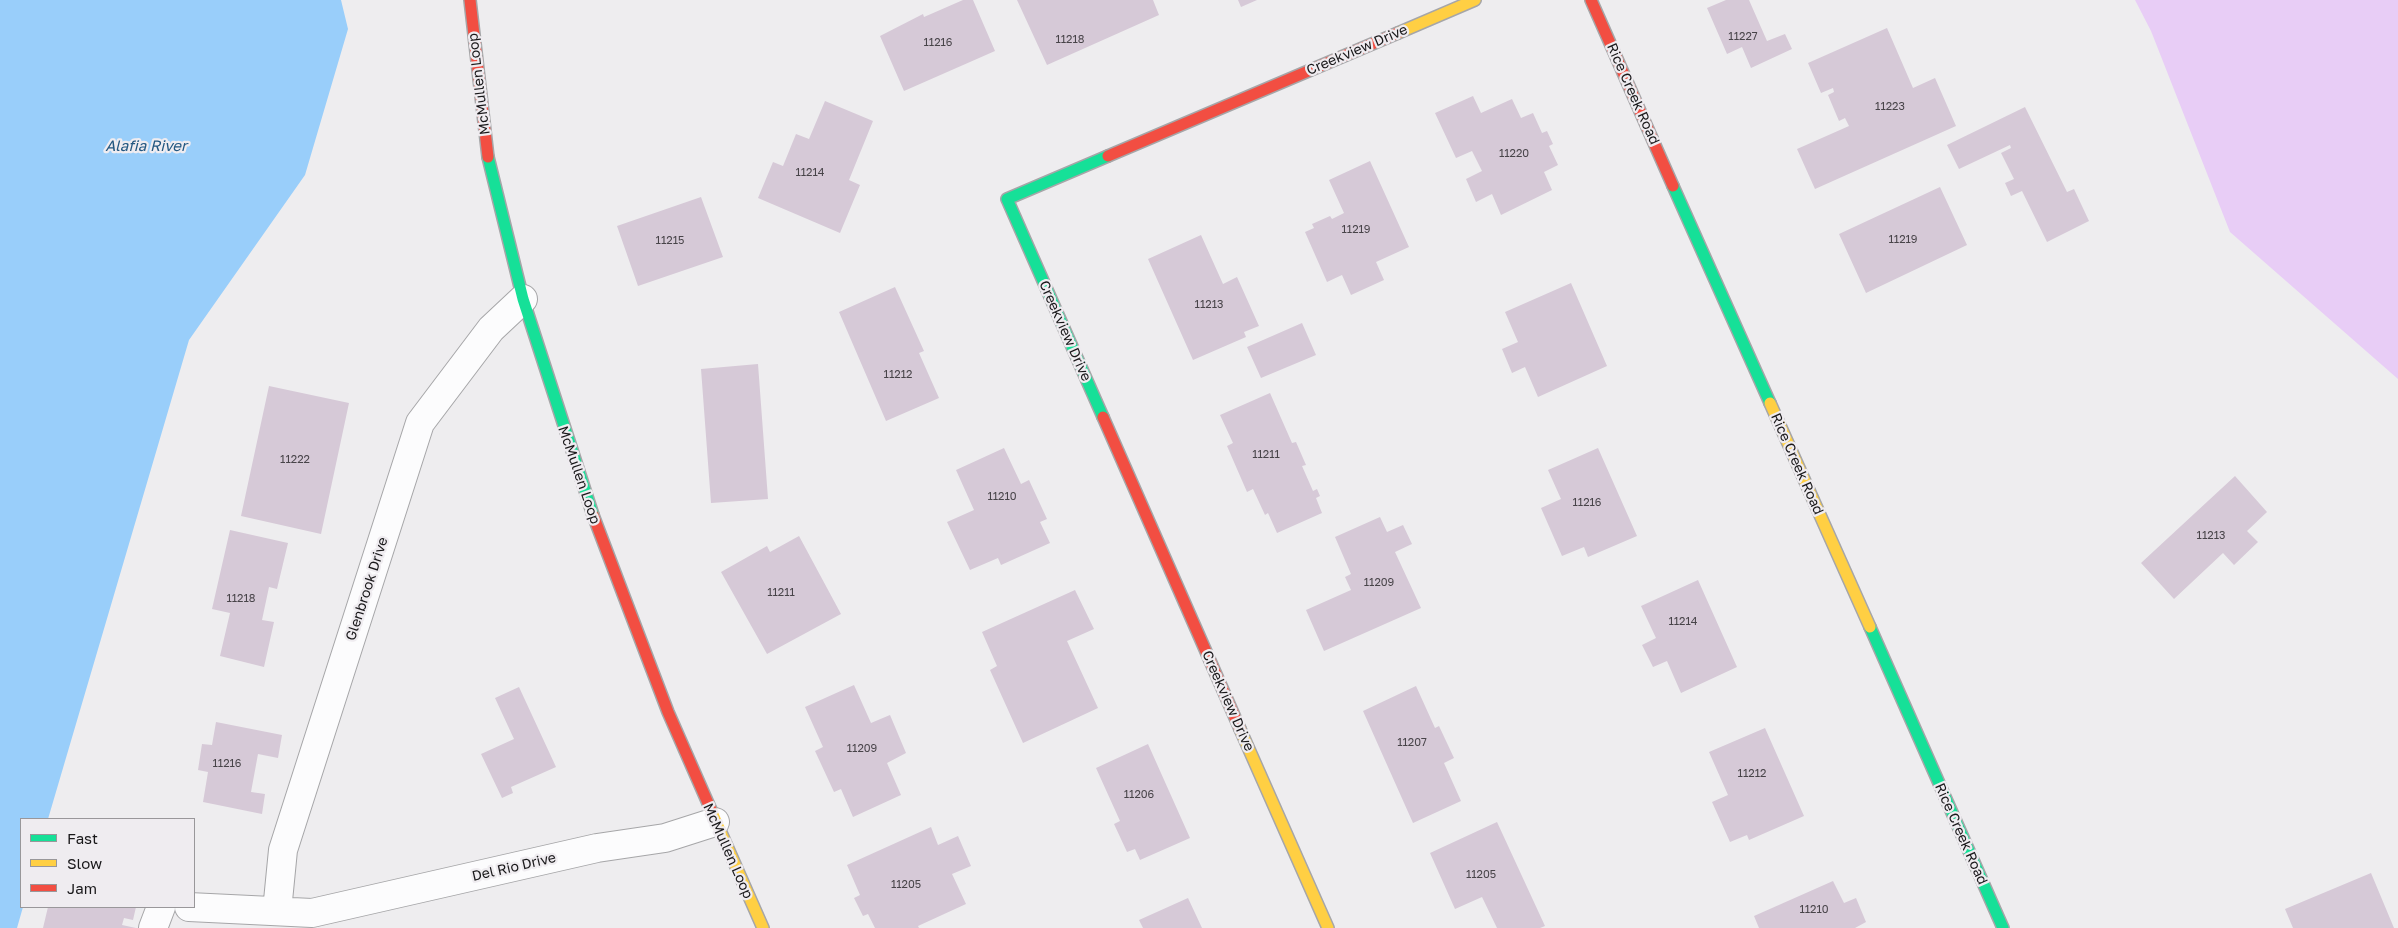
<!DOCTYPE html>
<style>
body{margin:0}
#map{position:relative;width:2398px;height:928px;overflow:hidden;background:#eeedef;font-family:"Golos Text",sans-serif}
canvas{display:block}
.legend{position:absolute;left:20px;top:818px;width:175px;height:90px;box-sizing:border-box;background:#efecf0;border:1px solid #99979a;margin:0;padding:6px 9px;list-style:none;font-size:15px;color:#19181a}
.legend li{display:flex;align-items:center;gap:10px;height:25px}
.legend b{width:25px;border:1px solid #99979a}
</style>
<div id="map">
<canvas width="2398" height="928"></canvas>
<ul class="legend">
<li><b style="height:6px;background:#16e098"></b>Fast</li>
<li><b style="height:6px;background:#ffcf43"></b>Slow</li>
<li><b style="height:6px;background:#f24e42"></b>Jam</li>
</ul>
</div>
<script>
const ctx = document.querySelector('canvas').getContext('2d');
ctx.lineJoin = 'round';
function paint(path, color) {
  ctx.fillStyle = color;
  ctx.fill(path, 'evenodd');
}
function poly(rows) {
  const path = new Path2D();
  for (const r of rows) {
    path.moveTo(r[0], r[1]);
    for (let i = 2; i < r.length; i += 2) path.lineTo(r[i], r[i + 1]);
  }
  return path;
}
function trace(path, color, width, dash) {
  ctx.strokeStyle = color;
  ctx.lineWidth = width;
  ctx.lineCap = dash ? 'butt' : 'round';
  ctx.setLineDash(dash || []);
  ctx.stroke(path);
}
function write(font, color, halo, rows, align = 'center') {
  ctx.font = font + ' "Golos Text",sans-serif';
  ctx.lineWidth = 4.5;
  ctx.setLineDash([]);
  ctx.textBaseline = 'middle';
  ctx.strokeStyle = halo;
  ctx.fillStyle = color;
  for (const [text, x, y, turn = 0] of rows) {
    ctx.save();
    ctx.translate(x, y);
    ctx.rotate((+turn || 0) * Math.PI / 180);
    ctx.textAlign = isNaN(turn) ? turn : align;
    if (halo) ctx.strokeText(text, 0, 0);
    ctx.fillText(text, 0, 0);
    ctx.restore();
  }
}
const green = poly([
 [2135,0,2398,0,2398,379,2230,232,2151,31]
]);
const water = poly([
 [0,0,341,0,348,29,305,175,189,340,48,819,21,819,23,907,17,928,0,928]
]);
const building = poly([
 [963,0,973,0,995,51,904,91,880,36,923,14,924,17],
 [1017,0,1153,0,1159,15,1047,65],
 [1238,0,1257,0,1241,7],
 [1726,0,1749,0,1767,41,1785,34,1792,49,1751,68,1742,47,1727,54,1707,8],
 [1887,28,1913,88,1935,78,1956,126,1815,189,1797,149,1849,126,1845,118,1839,121,1828,95,1834,92,1833,88,1821,93,1808,63],
 [1473,96,1481,113,1512,99,1521,118,1533,113,1542,133,1547,131,1553,144,1549,146,1558,165,1544,172,1552,190,1501,215,1492,194,1476,202,1466,179,1482,171,1472,151,1456,158,1435,113],
 [825,101,873,121,849,180,860,185,840,233,758,198,773,162,783,166,796,134,809,139],
 [2025,107,2067,192,2074,189,2089,221,2047,242,2022,191,2011,196,2005,183,2014,179,2001,153,2011,148,2010,145,1959,169,1947,145],
 [1370,161,1409,247,1376,262,1384,280,1351,295,1342,275,1327,282,1305,232,1314,228,1312,224,1330,216,1332,219,1344,213,1329,180],
 [1940,187,1967,245,1866,293,1839,234],
 [701,197,723,257,638,286,617,226],
 [1201,235,1223,284,1237,277,1259,326,1244,332,1246,337,1193,360,1148,259],
 [1571,283,1607,366,1538,397,1525,367,1512,373,1502,349,1518,342,1505,312],
 [895,287,924,351,919,353,939,398,886,421,839,312],
 [1302,323,1316,355,1261,378,1247,347],
 [758,364,768,499,711,503,701,369],
 [269,386,349,403,321,534,241,516],
 [1270,393,1292,443,1296,442,1306,465,1302,466,1313,491,1317,489,1320,496,1316,498,1322,513,1277,533,1268,513,1265,515,1253,489,1247,492,1227,446,1233,443,1220,415],
 [1004,448,1021,484,1029,480,1047,519,1040,522,1050,543,1001,565,998,558,970,570,947,522,974,510,956,470],
 [1598,448,1637,536,1588,557,1584,547,1562,556,1541,508,1561,499,1548,470],
 [2235,476,2267,512,2247,531,2258,542,2234,565,2223,553,2174,599,2141,563],
 [1380,517,1387,532,1403,525,1412,544,1395,552,1421,608,1324,651,1306,610,1351,590,1345,577,1351,574,1335,537],
 [230,530,288,543,277,589,269,587,262,620,274,622,264,667,220,656,230,613,212,609],
 [799,536,841,614,767,654,721,572,767,546,770,552],
 [1698,580,1737,667,1681,693,1667,661,1653,667,1642,645,1656,638,1641,606],
 [1075,590,1094,629,1067,641,1098,708,1023,743,990,670,997,666,982,632],
 [854,685,871,723,890,715,906,753,887,763,901,795,853,817,841,789,834,792,815,751,823,747,805,707],
 [1416,686,1435,728,1439,726,1454,758,1444,763,1461,801,1413,823,1363,711],
 [519,687,556,767,511,787,513,793,502,798,481,754,514,739,495,698],
 [216,722,282,735,278,758,258,754,251,792,265,794,262,814,203,802,208,772,198,770,202,744,212,745],
 [1765,728,1804,816,1749,840,1747,835,1730,842,1712,802,1728,795,1709,752],
 [1148,744,1190,838,1140,860,1135,849,1127,852,1114,824,1120,821,1096,768],
 [1497,822,1545,926,1540,928,1497,928,1482,897,1455,909,1430,853],
 [931,827,938,845,958,836,971,866,952,874,966,904,918,926,919,928,875,928,868,914,863,916,854,898,860,895,847,865],
 [2371,873,2394,928,2293,928,2285,909],
 [1833,881,1844,903,1856,898,1866,922,1855,928,1759,928,1754,916],
 [1188,898,1202,928,1143,928,1139,920],
 [48,907,136,907,133,920,124,918,122,925,136,928,43,928]
]);
const street = poly([
 [189,907,312,913,597,848,665,838,715,822],
 [277,911,283,850,420,423,491,329,523,299],
 [153,928,161,907]
]);
const fast = poly([
 [488,157,523,299,593,515],
 [1673,186,1770,403],
 [1103,417,1007,199,1108,156],
 [1870,627,2003,928]
]);
const slow = poly([
 [1398,33,1475,0],
 [1770,403,1870,627],
 [1240,729,1328,928],
 [711,810,763,928]
]);
const jam = poly([
 [470,0,488,157],
 [1591,0,1673,186],
 [1108,156,1398,33],
 [1103,417,1240,729],
 [593,515,668,712,711,810]
]);
const numberNames = [
 ["11227",1743,37],
 ["11218",1070,40],
 ["11216",938,43],
 ["11223",1890,107],
 ["11220",1514,154],
 ["11214",810,173],
 ["11219",1356,230],
 ["11219",1903,240],
 ["11215",670,241],
 ["11213",1209,305],
 ["11212",898,375],
 ["11211",1266,455],
 ["11222",295,460],
 ["11210",1002,497],
 ["11216",1587,503],
 ["11213",2211,536],
 ["11209",1379,583],
 ["11211",781,593],
 ["11218",241,599],
 ["11214",1683,622],
 ["11207",1412,743],
 ["11209",862,749],
 ["11216",227,764],
 ["11212",1752,774],
 ["11206",1139,795],
 ["11205",1481,875],
 ["11205",906,885],
 ["11210",1814,910]
];
const streetNames = [
 ["Creekview Drive",1357,50,-23],
 ["McMullen Loop",479,84,-97],
 ["Rice Creek Road",1633,94,66],
 ["Creekview Drive",1065,331,66],
 ["Rice Creek Road",1797,464,66],
 ["McMullen Loop",579,475,71],
 ["Glenbrook Drive",367,589,-72],
 ["Creekview Drive",1228,701,66],
 ["Rice Creek Road",1961,834,66],
 ["McMullen Loop",728,851,66],
 ["Del Rio Drive",514,867,-13]
];
const waterNames = [
 ["Alafia River",146,146]
];
paint(green, '#e8cdf6');
paint(water, '#99cefa');
paint(building, '#d6c9d7');
trace(street, '#a6a6a8', 30);
trace(fast, '#a6a6a8', 14);
trace(slow, '#a6a6a8', 14);
trace(jam, '#a6a6a8', 14);
trace(street, '#fcfcfd', 28);
trace(fast, '#16e098', 11);
trace(slow, '#ffcf43', 11);
trace(jam, '#f24e42', 11);
write('11px', '#484449', null, numberNames);
write('14px', '#19181a', '#efecf0', streetNames);
write('italic 15px', '#225781', '#efecf0', waterNames);
</script>
